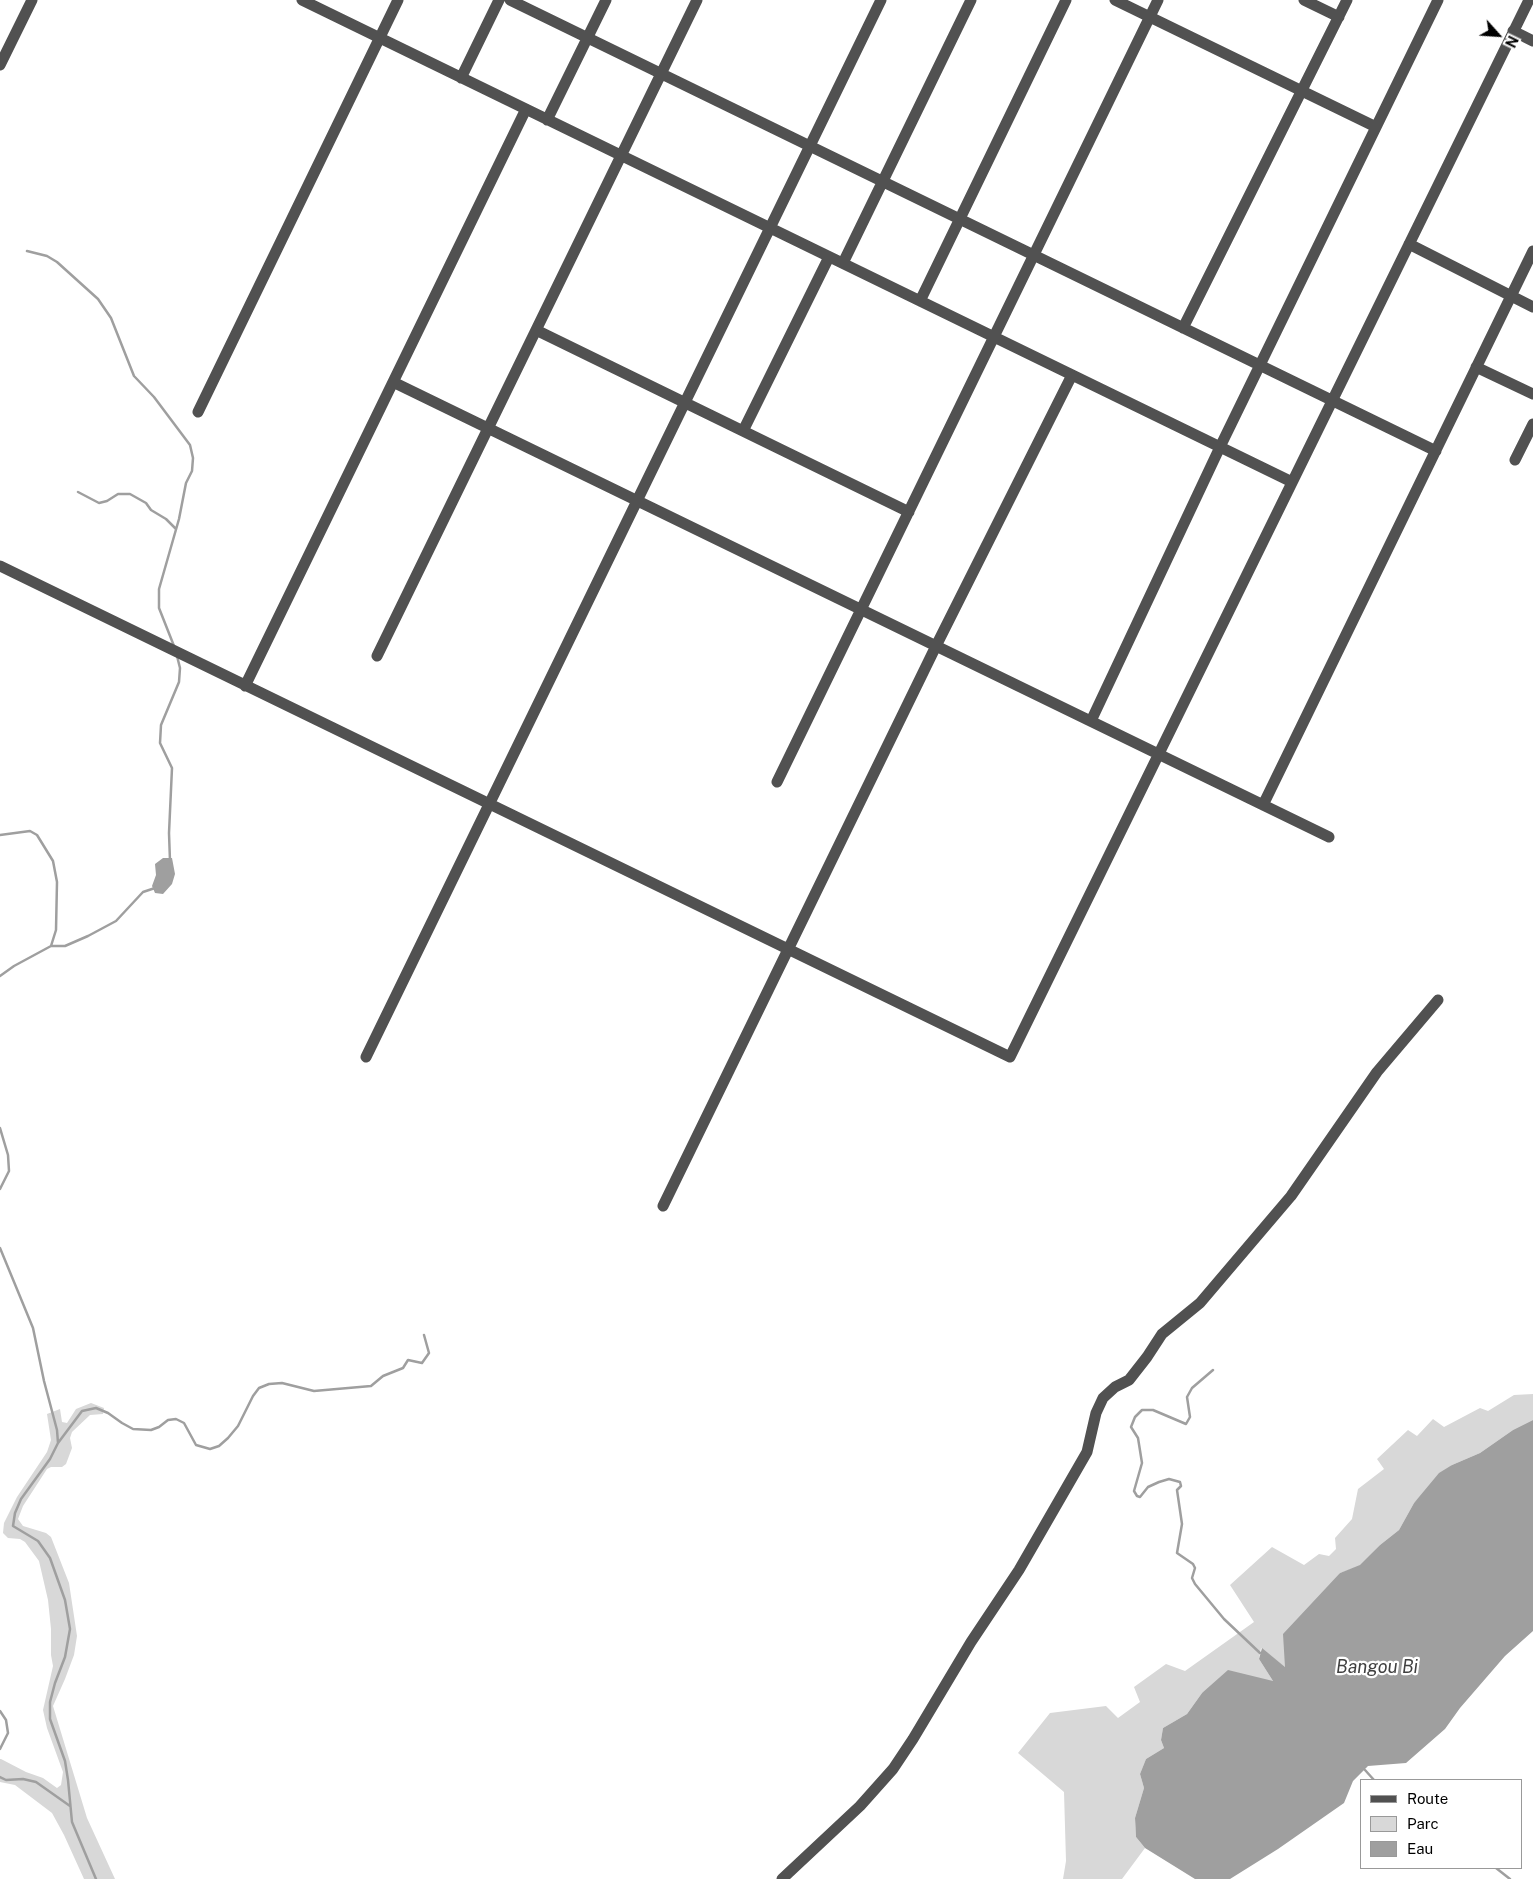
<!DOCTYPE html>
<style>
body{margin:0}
#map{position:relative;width:1533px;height:1879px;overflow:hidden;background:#fff;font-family:"Public Sans",sans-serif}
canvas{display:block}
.legend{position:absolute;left:1360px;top:1779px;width:162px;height:90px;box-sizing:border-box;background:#fff;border:1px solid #999;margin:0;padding:6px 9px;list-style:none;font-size:15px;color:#000}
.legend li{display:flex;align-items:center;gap:10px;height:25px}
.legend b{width:25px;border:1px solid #999}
.north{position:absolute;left:1473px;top:10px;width:50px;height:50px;-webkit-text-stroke:4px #fff;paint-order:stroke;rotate:116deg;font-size:14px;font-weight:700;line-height:20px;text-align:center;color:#000}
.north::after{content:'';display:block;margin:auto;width:18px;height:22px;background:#000;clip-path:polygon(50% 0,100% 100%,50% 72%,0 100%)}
</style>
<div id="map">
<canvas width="1533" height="1879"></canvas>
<ul class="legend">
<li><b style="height:6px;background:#515151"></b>Route</li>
<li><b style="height:14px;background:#d8d8d8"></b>Parc</li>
<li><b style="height:14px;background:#9f9f9f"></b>Eau</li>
</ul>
<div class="north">N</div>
</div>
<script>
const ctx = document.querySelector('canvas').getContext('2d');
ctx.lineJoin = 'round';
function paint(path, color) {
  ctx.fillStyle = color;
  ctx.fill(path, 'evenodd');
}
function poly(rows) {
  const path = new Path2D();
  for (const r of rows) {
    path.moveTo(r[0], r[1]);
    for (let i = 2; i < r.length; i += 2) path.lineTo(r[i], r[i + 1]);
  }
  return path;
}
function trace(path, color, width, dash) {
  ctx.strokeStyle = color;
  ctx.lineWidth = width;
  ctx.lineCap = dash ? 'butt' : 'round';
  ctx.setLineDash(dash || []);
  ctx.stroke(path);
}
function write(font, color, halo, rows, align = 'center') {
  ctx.font = font + ' "Public Sans",sans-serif';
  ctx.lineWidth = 4.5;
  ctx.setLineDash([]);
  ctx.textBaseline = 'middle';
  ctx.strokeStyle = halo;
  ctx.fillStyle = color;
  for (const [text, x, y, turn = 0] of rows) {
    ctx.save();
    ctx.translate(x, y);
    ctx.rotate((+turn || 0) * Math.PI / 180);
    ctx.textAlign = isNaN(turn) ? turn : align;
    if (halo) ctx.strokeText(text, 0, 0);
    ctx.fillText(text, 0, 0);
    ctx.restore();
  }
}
const green = poly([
 [1533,1394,1533,1420,1513,1430,1480,1453,1452,1465,1414,1503,1399,1530,1380,1545,1360,1566,1340,1573,1286,1668,1261,1648,1259,1659,1273,1681,1202,1693,1187,1714,1163,1728,1161,1740,1164,1748,1146,1759,1140,1774,1144,1788,1135,1818,1136,1837,1145,1848,1122,1879,1063,1879,1066,1861,1064,1792,1018,1753,1050,1713,1106,1706,1118,1718,1140,1702,1134,1687,1166,1664,1185,1671,1254,1622,1230,1585,1272,1547,1304,1565,1319,1554,1329,1556,1336,1549,1335,1538,1352,1519,1358,1489,1384,1469,1377,1459,1408,1430,1417,1436,1433,1419,1444,1427,1480,1408,1488,1411,1514,1395],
 [91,1403,104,1408,103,1414,90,1415,72,1432,70,1438,72,1448,66,1464,62,1467,51,1467,47,1469,23,1506,18,1519,23,1526,46,1533,51,1537,69,1583,77,1636,74,1655,65,1679,53,1706,87,1818,115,1879,84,1879,64,1835,52,1813,15,1785,0,1782,0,1759,1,1759,26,1772,43,1778,57,1788,61,1785,63,1772,47,1728,43,1710,53,1666,51,1655,51,1629,48,1600,39,1561,25,1542,20,1539,8,1538,3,1533,4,1523,17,1497,47,1452,51,1440,47,1414,60,1409,62,1422,67,1423,76,1409]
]);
const water = poly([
 [163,858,172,858,175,874,172,884,163,894,155,893,152,886,156,875,155,864],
 [1533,1420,1533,1631,1505,1656,1460,1708,1445,1729,1406,1763,1368,1766,1353,1781,1344,1803,1278,1849,1230,1879,1195,1879,1145,1848,1136,1837,1135,1818,1144,1788,1140,1774,1146,1759,1164,1748,1161,1740,1163,1728,1187,1714,1202,1693,1228,1670,1273,1681,1259,1659,1262,1648,1285,1667,1283,1634,1340,1573,1360,1565,1380,1545,1399,1530,1414,1503,1439,1473,1452,1465,1480,1453,1513,1430]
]);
const stream = poly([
 [27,251,47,256,57,262,98,299,111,318,134,376,154,397,190,445,193,458,192,471,186,483,179,519,159,589,159,608,174,646],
 [78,492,99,503,107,501,118,494,130,494,146,503,151,510,166,519,176,529],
 [0,835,30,831,37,835,53,861,57,882,56,930,51,946],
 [170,861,169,833,172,768,160,743,161,725,179,682,180,668,177,656],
 [0,976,14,966,51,946,65,946,88,936,116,921,143,892,155,888],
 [0,1128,8,1155,9,1171,0,1189],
 [0,1248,33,1328,44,1381,57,1430,58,1443,50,1459,21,1499,15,1513,13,1526,38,1541,50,1558,65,1600,70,1629,65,1657,55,1683,50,1702,50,1719,65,1761,68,1780,72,1822,96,1879],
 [1213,1370,1192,1388,1187,1397,1190,1417,1186,1424,1153,1410,1142,1410,1135,1417,1131,1427,1138,1438,1142,1463,1134,1491,1137,1496,1140,1497,1148,1487,1159,1482,1169,1479,1180,1482,1181,1486,1177,1490,1182,1524,1177,1553,1193,1564,1195,1568,1192,1578,1195,1584,1224,1619,1260,1653],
 [58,1443,82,1411,96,1408,108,1413,122,1423,133,1429,151,1430,159,1427,168,1420,176,1419,184,1423,196,1445,210,1449,219,1446,228,1438,238,1426,253,1396,259,1388,269,1384,282,1383,314,1391,371,1386,383,1376,403,1368,408,1360,422,1363,429,1353,424,1335],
 [0,1711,6,1720,8,1733,0,1749],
 [1365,1770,1374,1780],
 [0,1777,6,1780,23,1779,36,1782,70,1806],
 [1496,1868,1510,1879]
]);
const minor = poly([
 [302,0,1292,482],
 [510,0,1436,451],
 [1115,0,1376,127],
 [1304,0,1339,17],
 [1513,31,1533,41],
 [0,65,32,0],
 [461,78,499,0],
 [547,120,606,0],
 [1409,244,1533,307],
 [843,263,971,0],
 [920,301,1066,0],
 [1183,328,1347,0],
 [536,330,909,512],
 [1476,367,1533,394],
 [393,382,1329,837],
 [198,412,398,0],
 [743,431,829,257],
 [1515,460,1533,424],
 [0,566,1010,1057,1529,0],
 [377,656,697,0],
 [245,686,526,109],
 [1091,721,1220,447,1438,0],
 [777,782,1158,0],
 [1263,805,1533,251],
 [366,1057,881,0],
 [663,1206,936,646,1072,375],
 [782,1879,860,1806,893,1769,913,1739,971,1642,1019,1570,1087,1452,1096,1413,1103,1398,1115,1387,1129,1380,1147,1357,1162,1334,1200,1303,1291,1196,1377,1072,1438,1000]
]);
const waterNames = [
 ["Bangou Bi",1377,1667]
];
paint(green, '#d8d8d8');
paint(water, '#9f9f9f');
trace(stream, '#9f9f9f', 2.5);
trace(minor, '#515151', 11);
write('italic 18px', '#404040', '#fff', waterNames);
</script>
